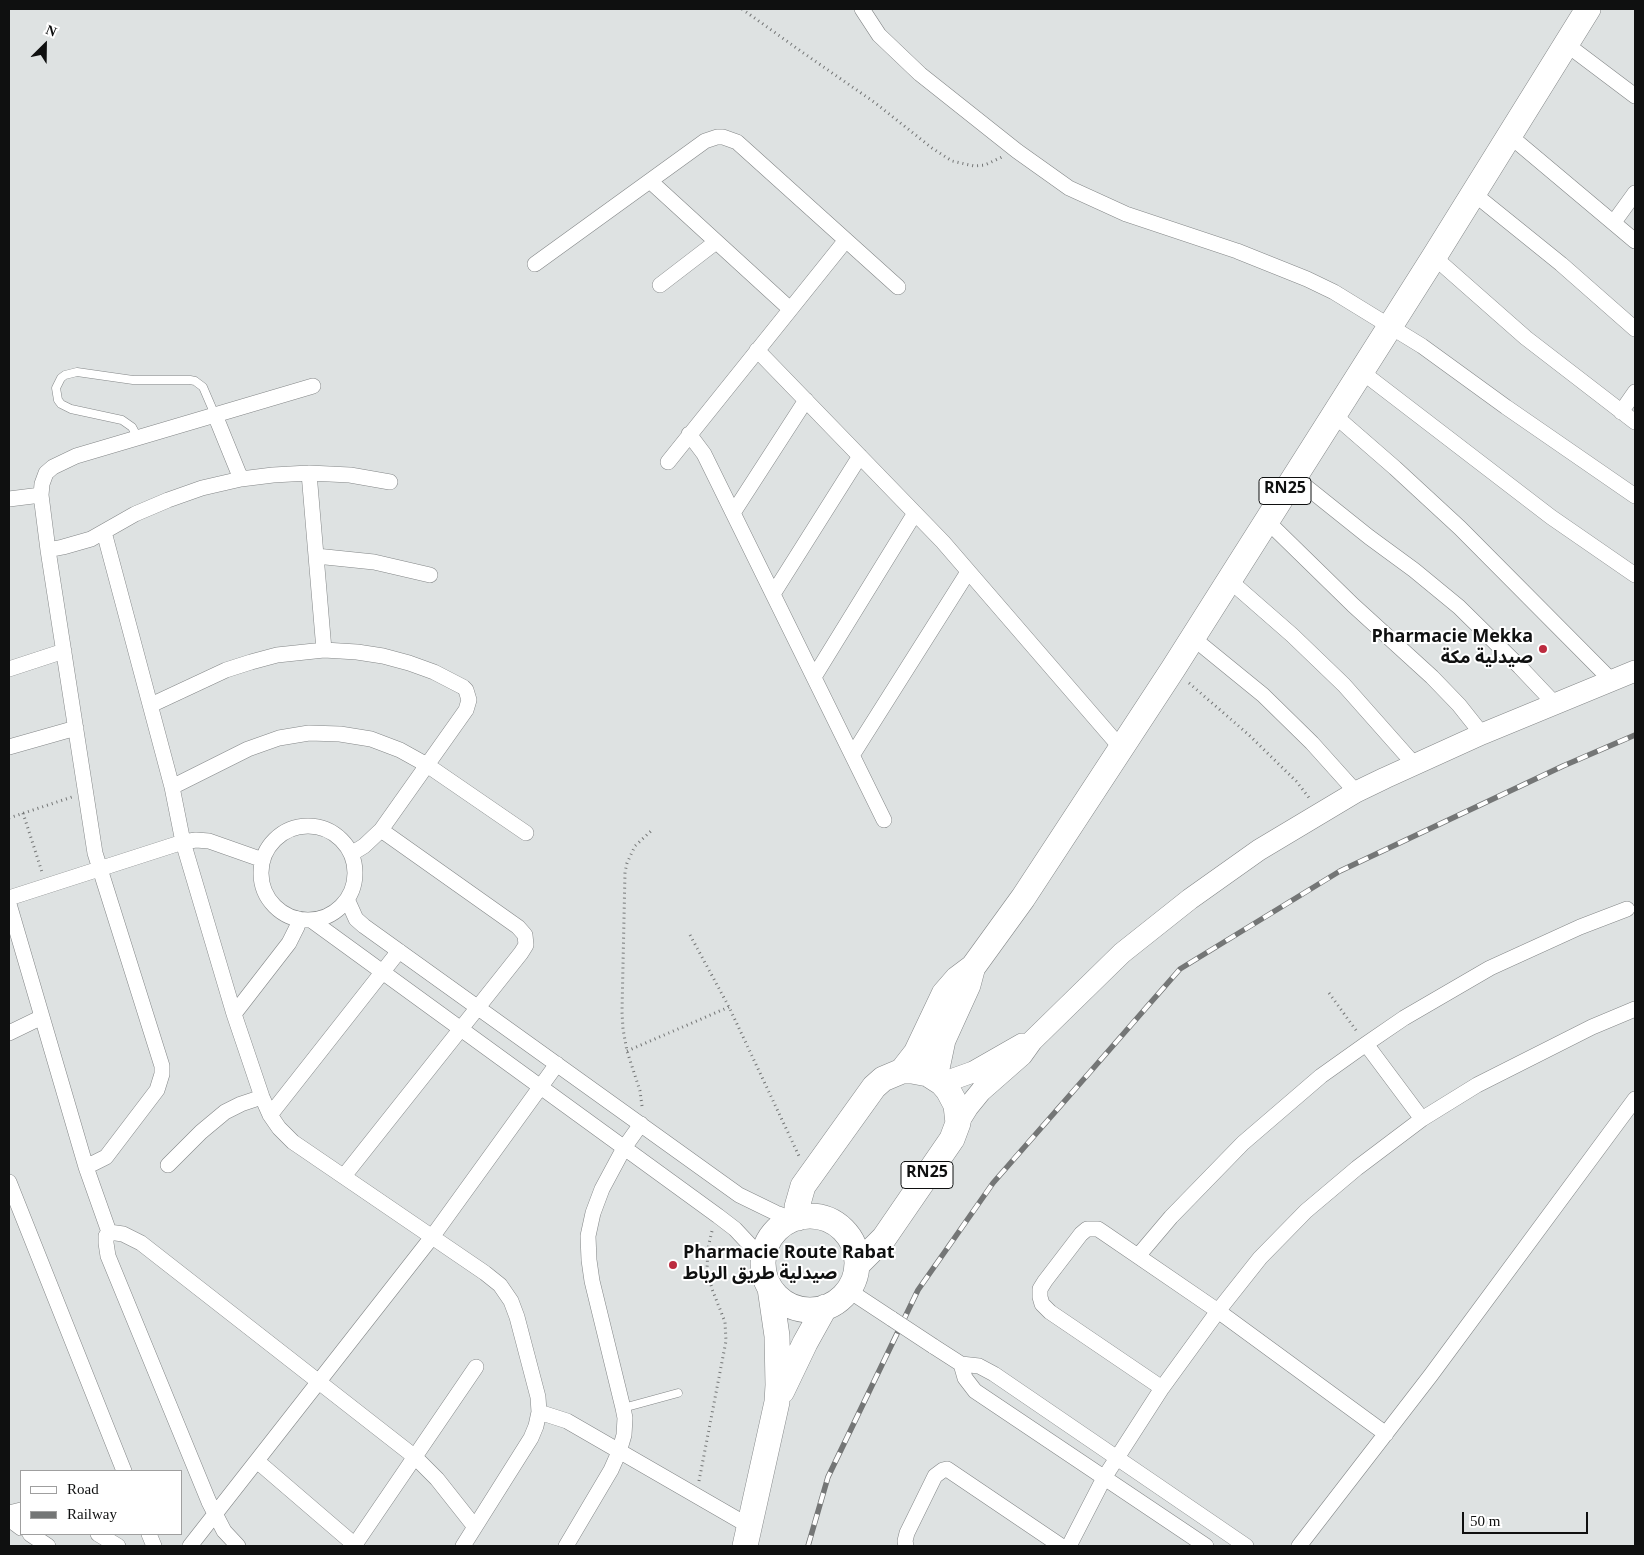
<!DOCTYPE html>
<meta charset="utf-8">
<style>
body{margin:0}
#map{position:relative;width:1644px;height:1555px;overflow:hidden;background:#dee2e2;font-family:Georgia,serif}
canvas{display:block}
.frame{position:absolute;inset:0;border:10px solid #0f1010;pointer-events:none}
.legend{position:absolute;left:20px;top:1470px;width:162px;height:65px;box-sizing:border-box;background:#fff;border:1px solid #9f9f9f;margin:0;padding:6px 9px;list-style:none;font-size:15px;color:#0f1010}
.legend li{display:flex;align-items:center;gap:10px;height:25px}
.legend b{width:25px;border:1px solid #9f9f9f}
.north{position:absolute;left:20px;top:20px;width:50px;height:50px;-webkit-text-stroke:4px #fff;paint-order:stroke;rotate:23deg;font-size:14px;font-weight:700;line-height:20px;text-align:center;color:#0f1010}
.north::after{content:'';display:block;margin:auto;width:18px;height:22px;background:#0f1010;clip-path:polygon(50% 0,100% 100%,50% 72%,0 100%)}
.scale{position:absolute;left:1462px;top:1512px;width:126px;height:22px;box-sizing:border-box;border:2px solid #0f1010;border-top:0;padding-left:6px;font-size:15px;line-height:18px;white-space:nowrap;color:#0f1010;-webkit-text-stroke:4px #fff;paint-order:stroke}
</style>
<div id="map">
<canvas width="1644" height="1555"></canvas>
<div class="frame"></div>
<ul class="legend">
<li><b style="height:6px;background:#fff"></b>Road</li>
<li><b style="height:6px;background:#747676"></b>Railway</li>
</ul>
<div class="north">N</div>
<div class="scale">50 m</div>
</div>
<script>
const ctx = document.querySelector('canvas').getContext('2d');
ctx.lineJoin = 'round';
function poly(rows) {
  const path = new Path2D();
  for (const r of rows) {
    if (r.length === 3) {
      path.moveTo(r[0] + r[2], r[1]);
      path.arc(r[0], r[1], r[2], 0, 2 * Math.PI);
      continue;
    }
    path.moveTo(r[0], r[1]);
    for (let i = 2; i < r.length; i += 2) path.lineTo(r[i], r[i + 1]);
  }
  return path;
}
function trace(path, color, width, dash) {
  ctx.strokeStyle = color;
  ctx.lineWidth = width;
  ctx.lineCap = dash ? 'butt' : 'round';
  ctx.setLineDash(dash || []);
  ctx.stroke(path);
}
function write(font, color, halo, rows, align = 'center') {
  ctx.font = font + ' Georgia,"Noto Sans Arabic",serif';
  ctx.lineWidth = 4;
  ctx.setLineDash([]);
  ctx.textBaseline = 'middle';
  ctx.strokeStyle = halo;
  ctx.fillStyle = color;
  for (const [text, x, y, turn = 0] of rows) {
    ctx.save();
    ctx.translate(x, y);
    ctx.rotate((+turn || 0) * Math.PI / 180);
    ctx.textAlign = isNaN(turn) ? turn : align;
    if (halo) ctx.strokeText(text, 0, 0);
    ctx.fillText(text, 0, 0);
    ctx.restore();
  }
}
const path = poly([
 [742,9,802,52,874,102,932,148,952,161,974,166,985,165,1002,157],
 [1189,683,1249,735,1296,781,1310,799],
 [23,813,42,872],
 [9,818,72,797],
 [690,935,729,1007,799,1156],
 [1329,993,1358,1033],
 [627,1051,729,1007],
 [642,1106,640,1091,627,1051,623,1029,622,1012,625,872,627,863,635,846,652,830],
 [699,1481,726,1341,725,1322,712,1289,707,1269,708,1248,712,1231]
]);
const service = poly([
 [138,438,132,427,122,420,71,409,61,404,58,400,56,388,61,378,65,375,77,372,133,380,190,380,195,381,203,387,215,415],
 [623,1408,678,1393]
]);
const minor = poly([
 [862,9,879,35,920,74,1017,151,1069,188,1126,214,1237,251,1307,279,1334,292,1422,346,1506,407,1635,496],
 [1566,44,1635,96],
 [1510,136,1635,241],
 [650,181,790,309],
 [1473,193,1561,264,1635,329],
 [1614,222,1635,193],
 [1434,257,1526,338,1635,422],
 [535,264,705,141,717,137,723,137,737,142,898,287],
 [660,285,716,242],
 [757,350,943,542,1121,748],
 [1362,372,1551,517,1635,575],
 [1621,412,1635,392],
 [215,415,241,479],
 [1334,415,1395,468,1460,528,1612,681],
 [689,434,704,454,884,820],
 [668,462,846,240],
 [309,473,324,650],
 [1294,477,1369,537,1414,570,1459,607,1520,667,1555,704],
 [9,499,41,495],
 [733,513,806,400],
 [1267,521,1353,605,1432,677,1459,705,1482,734],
 [104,532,172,787,183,842,234,1014,262,1097,270,1115,279,1128,293,1142,485,1273,500,1285,511,1301,517,1317,538,1397,539,1412,536,1426,531,1438,463,1546],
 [48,550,63,547,91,539,135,514,168,500,202,488,241,479,273,475,309,473,350,475,390,482],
 [316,556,374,562,430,575],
 [1229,580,1292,635,1344,685,1414,764],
 [773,594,860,456],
 [1193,638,1263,695,1312,743,1356,792],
 [9,669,64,651],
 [814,677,915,513],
 [151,705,226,670,251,662,277,655,324,650,357,652,383,656,409,663,434,672,463,687,466,690,469,700,466,710,381,830,364,846,351,854],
 [9,747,76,728],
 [853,754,968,572],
 [172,787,248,749,279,738,309,733,340,734,371,739,400,750,427,765,526,833],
 [308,873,47],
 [9,898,183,842,196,840,209,841,263,860],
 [347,899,356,919,364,926,739,1195,776,1213,793,1219],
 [9,904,86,1167,109,1232],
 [311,920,718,1216,735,1229,749,1244,763,1262],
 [234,1014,289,943,297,927,299,919],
 [9,1033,42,1017],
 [1366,1044,1422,1119],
 [270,1115,399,951],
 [168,1165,201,1132,225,1112,241,1104,262,1097],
 [86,1167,106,1157,157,1090,162,1074,162,1066,95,853,48,550,41,495,42,484,46,473,53,467,76,456,313,386],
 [344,1176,521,953,526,945,525,935,518,927,381,830],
 [9,1182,124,1471],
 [1138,1256,1171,1217,1243,1143,1321,1076,1366,1044,1404,1018,1490,968,1580,927,1627,909],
 [848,1290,892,1319],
 [933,1346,961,1364,979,1366,994,1374,1246,1546],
 [961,1364,965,1378,975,1391,1206,1546],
 [1162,1388,1050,1312,1042,1304,1040,1297,1040,1289,1045,1281,1081,1234,1087,1229,1098,1229,1104,1233,1218,1311,1386,1434],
 [539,1412,567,1421,749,1526],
 [257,1461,356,1546],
 [9,1513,21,1510],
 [9,1519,21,1528],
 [30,1534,48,1546],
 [98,1534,118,1546],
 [149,1534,154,1546],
 [190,1546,432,1237,557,1064],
 [238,1546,224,1531,209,1502,108,1256,106,1243,106,1236,109,1232,123,1234,141,1243,415,1457,437,1479,475,1527],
 [354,1546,476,1367],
 [566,1546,611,1470,619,1452,624,1435,625,1418,623,1408,592,1281,589,1260,588,1236,593,1213,602,1189,624,1148,641,1124],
 [906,1546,905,1541,907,1533,935,1476,943,1470,947,1469,1061,1546],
 [1069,1546,1104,1478,1162,1388,1218,1311,1260,1258,1306,1211,1357,1168,1422,1119,1477,1085,1592,1027,1635,1009],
 [1299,1546,1431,1375,1635,1099]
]);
const secondary = poly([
 [942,1083,973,1072,1022,1044],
 [958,1123,968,1107,981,1091,1022,1055,1032,1041,1122,953,1190,899,1259,850,1356,792,1385,778,1482,734,1635,671]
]);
const primary = poly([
 [902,1071,916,1053,944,994,957,979,973,967,1023,898,1173,669,1434,257,1588,9],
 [935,1078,943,1040,968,985,972,970],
 [810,1263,47],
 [798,1218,797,1207,803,1186,874,1087,883,1079,902,1071,912,1071,928,1074,942,1083,948,1090,956,1105,958,1123,952,1139,884,1238,857,1265],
 [782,1391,805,1343,825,1307],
 [745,1546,777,1402,778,1385,777,1336,770,1288]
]);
const rail = poly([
 [808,1546,828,1477,918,1290,993,1183,1180,969,1340,871,1563,766,1635,735]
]);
const minorBridge = poly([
 [892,1319,933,1346]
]);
const markers = [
 [1543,649,5,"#bc2b3f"],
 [673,1265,5,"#bc2b3f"]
];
const shields = [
 [1285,491,52],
 [927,1175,52]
];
const shieldNames = [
 ["RN25",1285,491],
 ["RN25",927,1175]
];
const poiNames = [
 ["Pharmacie Mekka",1533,639],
 ["صيدلية مكة",1533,660],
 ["Pharmacie Route Rabat",683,1255,"left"],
 ["صيدلية طريق الرباط",683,1276,"left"]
];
trace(service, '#838687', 9);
trace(minor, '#838687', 16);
trace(secondary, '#838687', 22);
trace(primary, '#838687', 26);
trace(path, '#747676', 3, [1, 4]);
trace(service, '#fff', 8);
trace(minor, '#fff', 15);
trace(secondary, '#fff', 21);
trace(primary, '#fff', 25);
trace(rail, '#747676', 5.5);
trace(rail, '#fff', 4, [11]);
trace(minorBridge, '#838687', 16, []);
trace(minorBridge, '#fff', 15);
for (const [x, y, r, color] of markers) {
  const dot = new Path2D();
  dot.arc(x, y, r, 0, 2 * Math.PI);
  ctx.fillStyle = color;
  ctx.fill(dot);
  trace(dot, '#fff', 2);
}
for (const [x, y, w] of shields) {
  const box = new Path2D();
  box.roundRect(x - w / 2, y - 13.5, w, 27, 4);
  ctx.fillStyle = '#fff';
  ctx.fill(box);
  trace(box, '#0f1010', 1);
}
write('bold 16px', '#0f1010', null, shieldNames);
write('bold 18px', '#0f1010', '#fff', poiNames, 'right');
</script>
